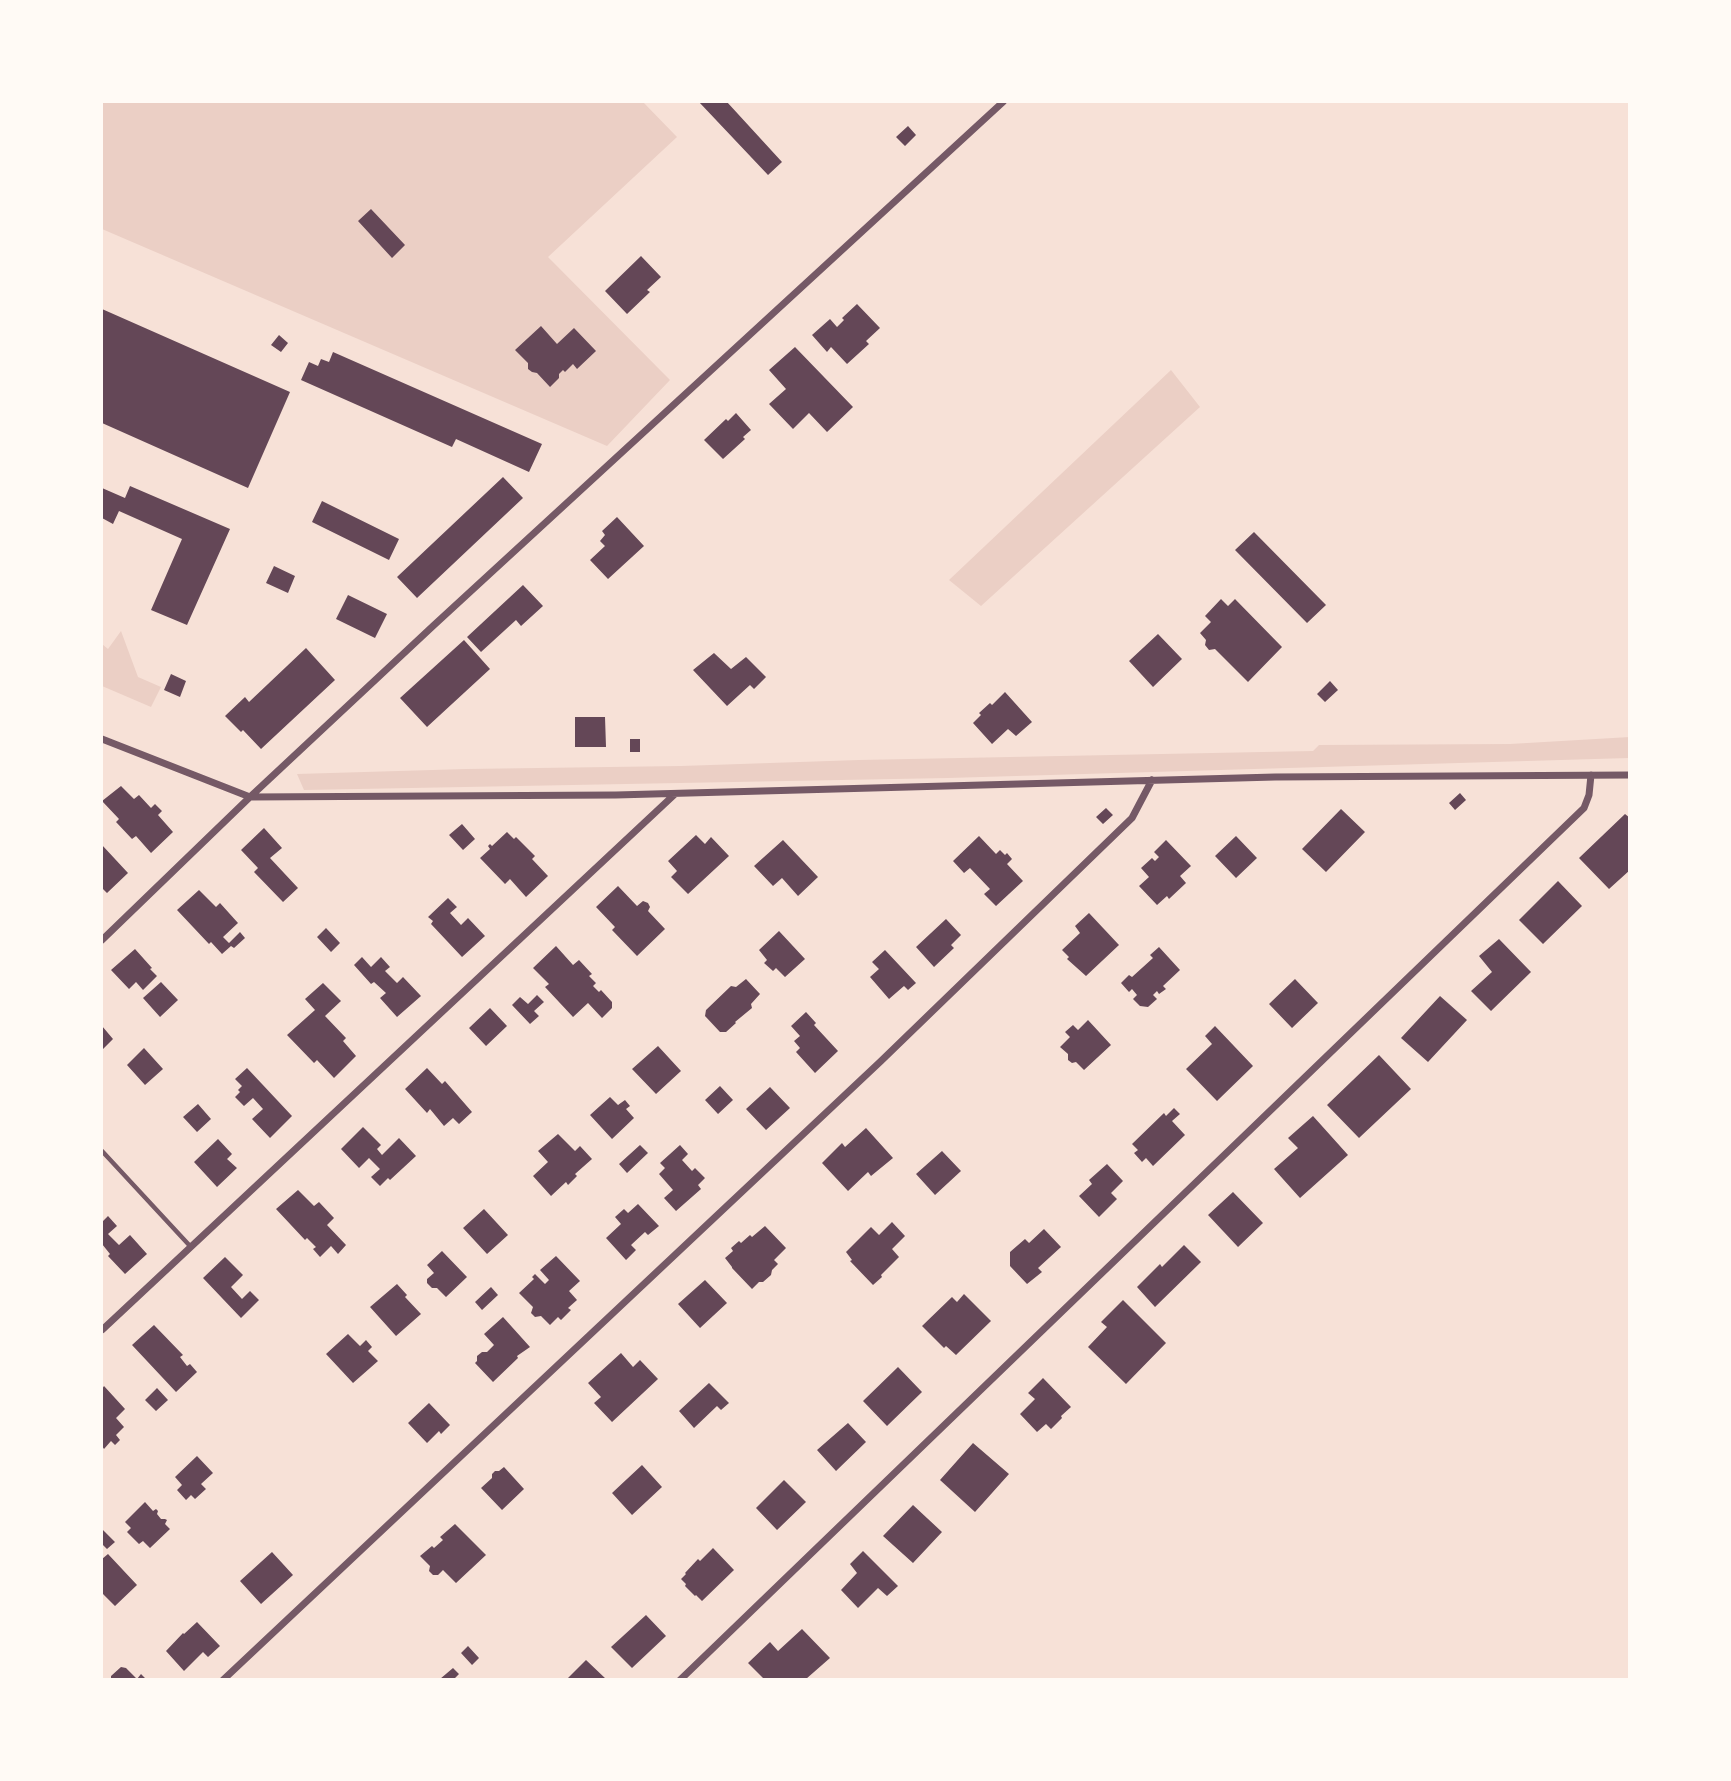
<!DOCTYPE html>
<style>
body{margin:0}
#map{position:relative;width:1731px;height:1781px;overflow:hidden;background:#f7e1d7;font-family:"IBM Plex Sans",sans-serif}
canvas{display:block}
.frame{position:absolute;inset:0;border:103px solid #fffaf5;pointer-events:none}
</style>
<div id="map">
<canvas width="1731" height="1781"></canvas>
<div class="frame"></div>
</div>
<script>
const ctx = document.querySelector('canvas').getContext('2d');
ctx.lineJoin = 'round';
function paint(path, color) {
  ctx.fillStyle = color;
  ctx.fill(path, 'evenodd');
}
function poly(rows) {
  const path = new Path2D();
  for (const r of rows) {
    path.moveTo(r[0], r[1]);
    for (let i = 2; i < r.length; i += 2) path.lineTo(r[i], r[i + 1]);
  }
  return path;
}
function trace(path, color, width, dash) {
  ctx.strokeStyle = color;
  ctx.lineWidth = width;
  ctx.lineCap = dash ? 'butt' : 'round';
  ctx.setLineDash(dash || []);
  ctx.stroke(path);
}
const green = poly([
 [102,102,643,102,677,137,548,257,670,380,607,446,102,229],
 [1171,370,1200,407,981,606,949,580],
 [121,631,138,677,161,687,151,707,102,686,102,644,108,649],
 [1630,737,1629,758,948,778,304,790,297,774,466,769,681,766,859,760,1313,751,1319,745,1510,744]
]);
const building = poly([
 [699,102,727,102,782,162,768,175],
 [908,126,916,135,905,146,896,137],
 [371,209,405,245,392,258,358,221],
 [641,256,661,277,647,290,650,292,627,314,605,291],
 [857,304,880,328,866,341,869,344,847,364,831,347,827,352,812,335,830,319,837,327,844,320,842,318],
 [102,309,290,392,248,488,102,423],
 [541,326,557,344,574,328,596,351,577,369,573,364,565,372,563,370,559,374,559,378,550,387,537,373,532,372,528,369,528,363,515,350],
 [279,335,288,343,281,352,271,345],
 [795,347,853,407,827,432,809,413,793,429,769,404,786,389,769,370],
 [333,352,542,444,529,472,456,439,452,447,301,380,309,362,318,366,321,359,329,362],
 [736,413,751,430,743,437,745,439,723,459,704,440,726,419,728,421],
 [503,477,523,498,417,598,397,577],
 [130,486,230,529,187,625,151,610,182,539,119,511,113,524,102,518,102,488,125,498],
 [322,501,399,539,389,560,312,522],
 [617,517,644,546,608,579,590,560,605,546,600,541,605,535,602,531],
 [1254,532,1326,605,1307,623,1235,550],
 [274,566,295,576,288,593,266,583],
 [523,585,543,606,521,626,516,620,481,652,467,637],
 [348,595,387,614,375,638,336,619],
 [1221,599,1228,606,1235,599,1282,647,1248,682,1215,649,1209,650,1205,645,1206,640,1200,633,1211,622,1205,616],
 [1158,634,1182,659,1153,687,1129,661],
 [464,640,490,669,427,727,400,698],
 [306,648,335,680,261,749,243,730,241,732,225,716,245,697,249,702],
 [714,653,731,669,746,657,766,677,754,689,750,685,727,706,693,670],
 [171,674,186,681,180,697,164,690],
 [1330,681,1338,690,1325,702,1317,694],
 [1005,692,1032,722,1016,736,1008,729,992,744,973,723,981,715,979,713,990,703,992,705],
 [575,717,605,717,606,747,575,747],
 [630,739,640,739,640,752,630,752],
 [121,786,134,799,139,795,151,808,155,804,162,811,158,815,173,832,151,853,136,836,132,839,116,822,119,819,102,801],
 [1460,793,1466,800,1455,810,1449,803],
 [1106,808,1113,815,1103,824,1096,817],
 [1341,809,1365,832,1326,872,1302,849],
 [1625,814,1630,818,1630,870,1609,889,1579,858],
 [462,824,475,839,463,850,449,835],
 [264,828,282,848,270,858,298,888,283,902,254,872,258,868,241,850],
 [507,832,514,839,516,837,535,856,532,859,548,876,526,897,510,879,505,884,480,858,490,849,488,846,490,844,492,846],
 [696,835,705,844,711,837,729,856,688,894,671,877,677,871,668,861],
 [979,836,996,854,1000,850,1005,855,1007,853,1012,859,1007,864,1023,881,996,906,984,894,990,889,970,868,964,873,953,861],
 [1236,836,1257,858,1236,878,1215,856],
 [783,840,818,877,798,896,782,878,773,886,754,866],
 [1166,840,1191,866,1180,876,1186,883,1169,899,1167,896,1157,905,1139,886,1149,877,1141,868,1152,858,1155,861,1159,857,1154,852],
 [102,845,128,873,107,893,102,888],
 [1558,881,1582,906,1543,944,1519,920],
 [618,886,637,906,643,901,648,903,650,907,648,911,665,929,637,956,612,930,615,927,596,907],
 [199,890,216,907,220,903,238,923,223,937,229,943,240,932,245,938,234,948,231,946,222,954,211,942,209,944,177,910],
 [448,898,457,907,450,913,461,925,468,918,485,936,462,957,431,924,433,921,428,917],
 [1089,913,1119,945,1086,976,1067,959,1069,957,1062,950,1080,933,1075,926],
 [946,919,961,935,951,945,954,948,934,967,916,947],
 [326,928,340,943,331,952,317,937],
 [779,931,805,959,785,977,776,968,773,971,764,963,767,960,759,950],
 [1499,939,1531,972,1491,1011,1471,991,1492,972,1479,956],
 [556,946,573,965,579,960,592,974,589,976,596,983,593,986,599,992,601,990,612,1002,612,1008,602,1018,588,1003,573,1017,545,987,549,984,533,968],
 [1159,947,1180,970,1163,986,1166,989,1159,994,1157,991,1153,995,1157,999,1148,1007,1140,1006,1133,999,1137,995,1132,989,1129,992,1121,983,1129,975,1132,977,1153,958,1150,955],
 [135,949,152,968,150,969,157,976,143,990,136,982,129,989,111,970],
 [885,950,916,983,908,990,904,986,889,999,870,977,879,969,872,962],
 [362,957,371,967,381,957,390,967,385,971,397,983,403,977,421,996,397,1017,380,998,386,993,374,982,371,984,354,965],
 [746,979,760,994,751,1004,752,1008,735,1022,736,1023,726,1032,720,1032,705,1016,706,1010,731,986,736,987],
 [1295,979,1318,1003,1292,1028,1269,1004],
 [161,982,178,1000,160,1017,143,998],
 [323,983,341,1001,325,1016,346,1038,343,1041,356,1056,334,1078,317,1060,314,1063,287,1035,315,1010,305,999],
 [537,995,544,1002,534,1011,539,1016,530,1024,512,1005,520,997,528,1004],
 [1440,996,1467,1020,1428,1062,1401,1038],
 [490,1008,507,1026,486,1046,469,1028],
 [806,1012,816,1023,814,1025,838,1051,815,1073,796,1052,800,1048,794,1041,800,1036,791,1026],
 [1088,1020,1111,1045,1084,1070,1076,1062,1072,1063,1068,1060,1068,1054,1060,1047,1070,1037,1065,1032,1073,1025,1078,1030],
 [102,1026,113,1039,102,1050],
 [1215,1026,1253,1066,1217,1101,1186,1069,1212,1044,1205,1036],
 [658,1046,681,1071,656,1094,632,1069],
 [144,1048,163,1069,145,1085,127,1065],
 [1379,1055,1411,1089,1359,1138,1327,1105],
 [247,1068,292,1116,270,1138,252,1119,263,1109,253,1098,244,1106,235,1097,240,1092,238,1090,242,1086,235,1079],
 [427,1068,442,1084,445,1081,472,1112,459,1124,453,1118,444,1126,430,1109,427,1113,405,1089],
 [720,1086,733,1100,718,1114,705,1100],
 [770,1087,790,1108,766,1130,746,1109],
 [610,1097,618,1105,625,1100,630,1106,626,1109,634,1118,612,1139,590,1115],
 [198,1104,211,1119,197,1132,183,1117],
 [1174,1108,1180,1114,1172,1121,1185,1135,1153,1166,1146,1158,1142,1162,1134,1153,1138,1150,1132,1144,1164,1113,1166,1116],
 [1313,1116,1348,1155,1300,1198,1274,1169,1298,1148,1288,1138],
 [363,1127,381,1145,377,1149,382,1155,399,1138,416,1156,390,1180,388,1178,380,1186,371,1177,380,1169,369,1158,359,1168,341,1149],
 [866,1128,893,1158,871,1176,868,1172,848,1191,822,1163,842,1143,845,1147],
 [558,1134,575,1151,580,1146,592,1159,575,1174,577,1176,568,1185,566,1182,551,1196,533,1176,548,1162,538,1151],
 [218,1139,232,1154,227,1159,237,1168,217,1187,194,1162],
 [640,1145,648,1153,627,1173,619,1164],
 [680,1145,688,1154,682,1160,692,1171,695,1168,705,1178,698,1185,701,1189,676,1211,664,1198,673,1190,659,1174,665,1168,660,1163],
 [942,1151,961,1171,935,1195,916,1174],
 [1107,1164,1123,1181,1111,1193,1117,1199,1099,1217,1079,1196,1092,1184,1089,1180],
 [298,1190,314,1206,319,1202,334,1218,327,1225,346,1245,338,1254,331,1246,320,1257,313,1249,316,1247,307,1238,305,1240,276,1209],
 [1233,1192,1263,1223,1238,1247,1208,1215],
 [638,1204,659,1226,648,1235,645,1232,631,1245,636,1250,626,1260,606,1238,621,1224,615,1217,624,1209,628,1213],
 [484,1209,508,1235,487,1254,463,1228],
 [108,1216,117,1226,108,1234,119,1245,130,1235,147,1254,125,1274,108,1256,110,1254,102,1244,102,1222],
 [892,1222,905,1236,892,1249,899,1257,881,1275,882,1277,873,1285,850,1261,852,1260,846,1252,871,1227,879,1235],
 [765,1226,786,1248,774,1260,778,1264,772,1270,771,1275,763,1282,759,1282,752,1289,732,1268,732,1267,725,1258,733,1251,731,1248,739,1241,741,1243,750,1235,752,1237],
 [1044,1229,1061,1247,1038,1268,1042,1272,1027,1284,1010,1266,1010,1252,1025,1239,1029,1243],
 [1184,1245,1201,1262,1155,1307,1137,1287,1160,1264,1162,1267],
 [442,1251,467,1277,446,1297,437,1288,432,1288,427,1283,427,1279,434,1273,427,1265],
 [556,1256,580,1281,569,1291,577,1300,568,1308,571,1310,561,1320,558,1317,550,1325,541,1316,535,1317,531,1313,533,1307,519,1293,534,1279,532,1277,535,1274,545,1284,549,1280,540,1270],
 [225,1257,243,1275,231,1287,242,1299,250,1291,259,1300,241,1318,203,1278],
 [705,1280,727,1303,700,1328,678,1304],
 [397,1284,407,1295,405,1297,421,1314,396,1336,370,1307],
 [491,1287,498,1295,482,1310,475,1302],
 [964,1294,991,1321,956,1355,946,1346,944,1348,922,1326,952,1297,957,1302],
 [1123,1300,1166,1343,1126,1384,1088,1347,1107,1327,1101,1322],
 [503,1317,530,1347,517,1356,518,1358,493,1382,475,1363,477,1361,477,1356,482,1352,487,1352,494,1345,484,1334],
 [154,1325,183,1355,180,1357,187,1366,190,1364,197,1372,176,1392,132,1345],
 [348,1334,360,1346,366,1340,372,1347,368,1351,378,1361,353,1383,326,1354],
 [621,1353,633,1367,640,1360,658,1379,612,1422,594,1403,601,1397,588,1383],
 [898,1367,922,1392,887,1426,863,1401],
 [1043,1378,1071,1407,1061,1416,1062,1418,1051,1429,1046,1424,1037,1432,1020,1414,1035,1399,1028,1393],
 [709,1383,729,1403,721,1410,717,1406,694,1428,679,1411],
 [104,1386,125,1409,116,1418,124,1427,116,1435,120,1440,115,1445,111,1441,104,1449,102,1446,102,1389],
 [157,1388,168,1400,156,1411,145,1400],
 [429,1403,450,1425,441,1434,439,1431,427,1443,408,1423],
 [848,1423,866,1442,836,1471,817,1450],
 [973,1443,1009,1474,975,1512,940,1480],
 [197,1456,213,1473,201,1484,206,1489,195,1499,191,1495,186,1500,177,1490,182,1485,175,1477],
 [642,1465,662,1487,632,1515,612,1493],
 [504,1467,524,1489,502,1510,481,1488,492,1478,492,1474,495,1471,499,1471],
 [784,1480,806,1502,777,1530,756,1508],
 [145,1502,153,1511,156,1509,158,1511,157,1514,161,1519,165,1519,167,1520,165,1524,170,1529,150,1548,143,1541,139,1544,127,1532,131,1528,125,1522],
 [913,1505,942,1532,913,1563,883,1536],
 [455,1524,486,1555,456,1583,443,1570,438,1575,433,1575,429,1571,430,1566,420,1556,432,1546,434,1548,443,1540,440,1537],
 [102,1529,115,1542,107,1549,102,1544],
 [713,1548,734,1570,702,1601,696,1595,695,1596,685,1586,686,1584,681,1579,686,1574,685,1573,698,1559,700,1561],
 [863,1551,898,1586,887,1596,878,1588,858,1608,841,1590,857,1573,850,1564],
 [272,1552,293,1575,261,1604,240,1581],
 [108,1554,137,1585,115,1606,103,1594,102,1595,102,1559],
 [646,1615,666,1636,632,1668,611,1647],
 [197,1622,220,1646,208,1657,203,1652,184,1671,166,1651,183,1633,184,1634],
 [802,1629,830,1658,806,1679,764,1679,748,1663,770,1642,778,1651],
 [468,1646,479,1658,472,1665,461,1653],
 [586,1660,606,1679,567,1679],
 [121,1667,126,1668,137,1679,141,1674,146,1679,111,1679,111,1676],
 [453,1668,459,1674,454,1679,440,1679]
]);
const service = poly([
 [102,1151,190,1246]
]);
const minor = poly([
 [102,739,250,797,616,795,1275,777,1630,775],
 [102,940,250,797,433,626,1003,102],
 [102,1330,675,794],
 [223,1680,881,1061,1132,818,1152,780],
 [680,1680,1584,808,1589,795,1591,775]
]);
paint(green, '#ebcfc5');
paint(building, '#644757');
trace(service, '#755966', 4.5);
trace(minor, '#755966', 7);
</script>
